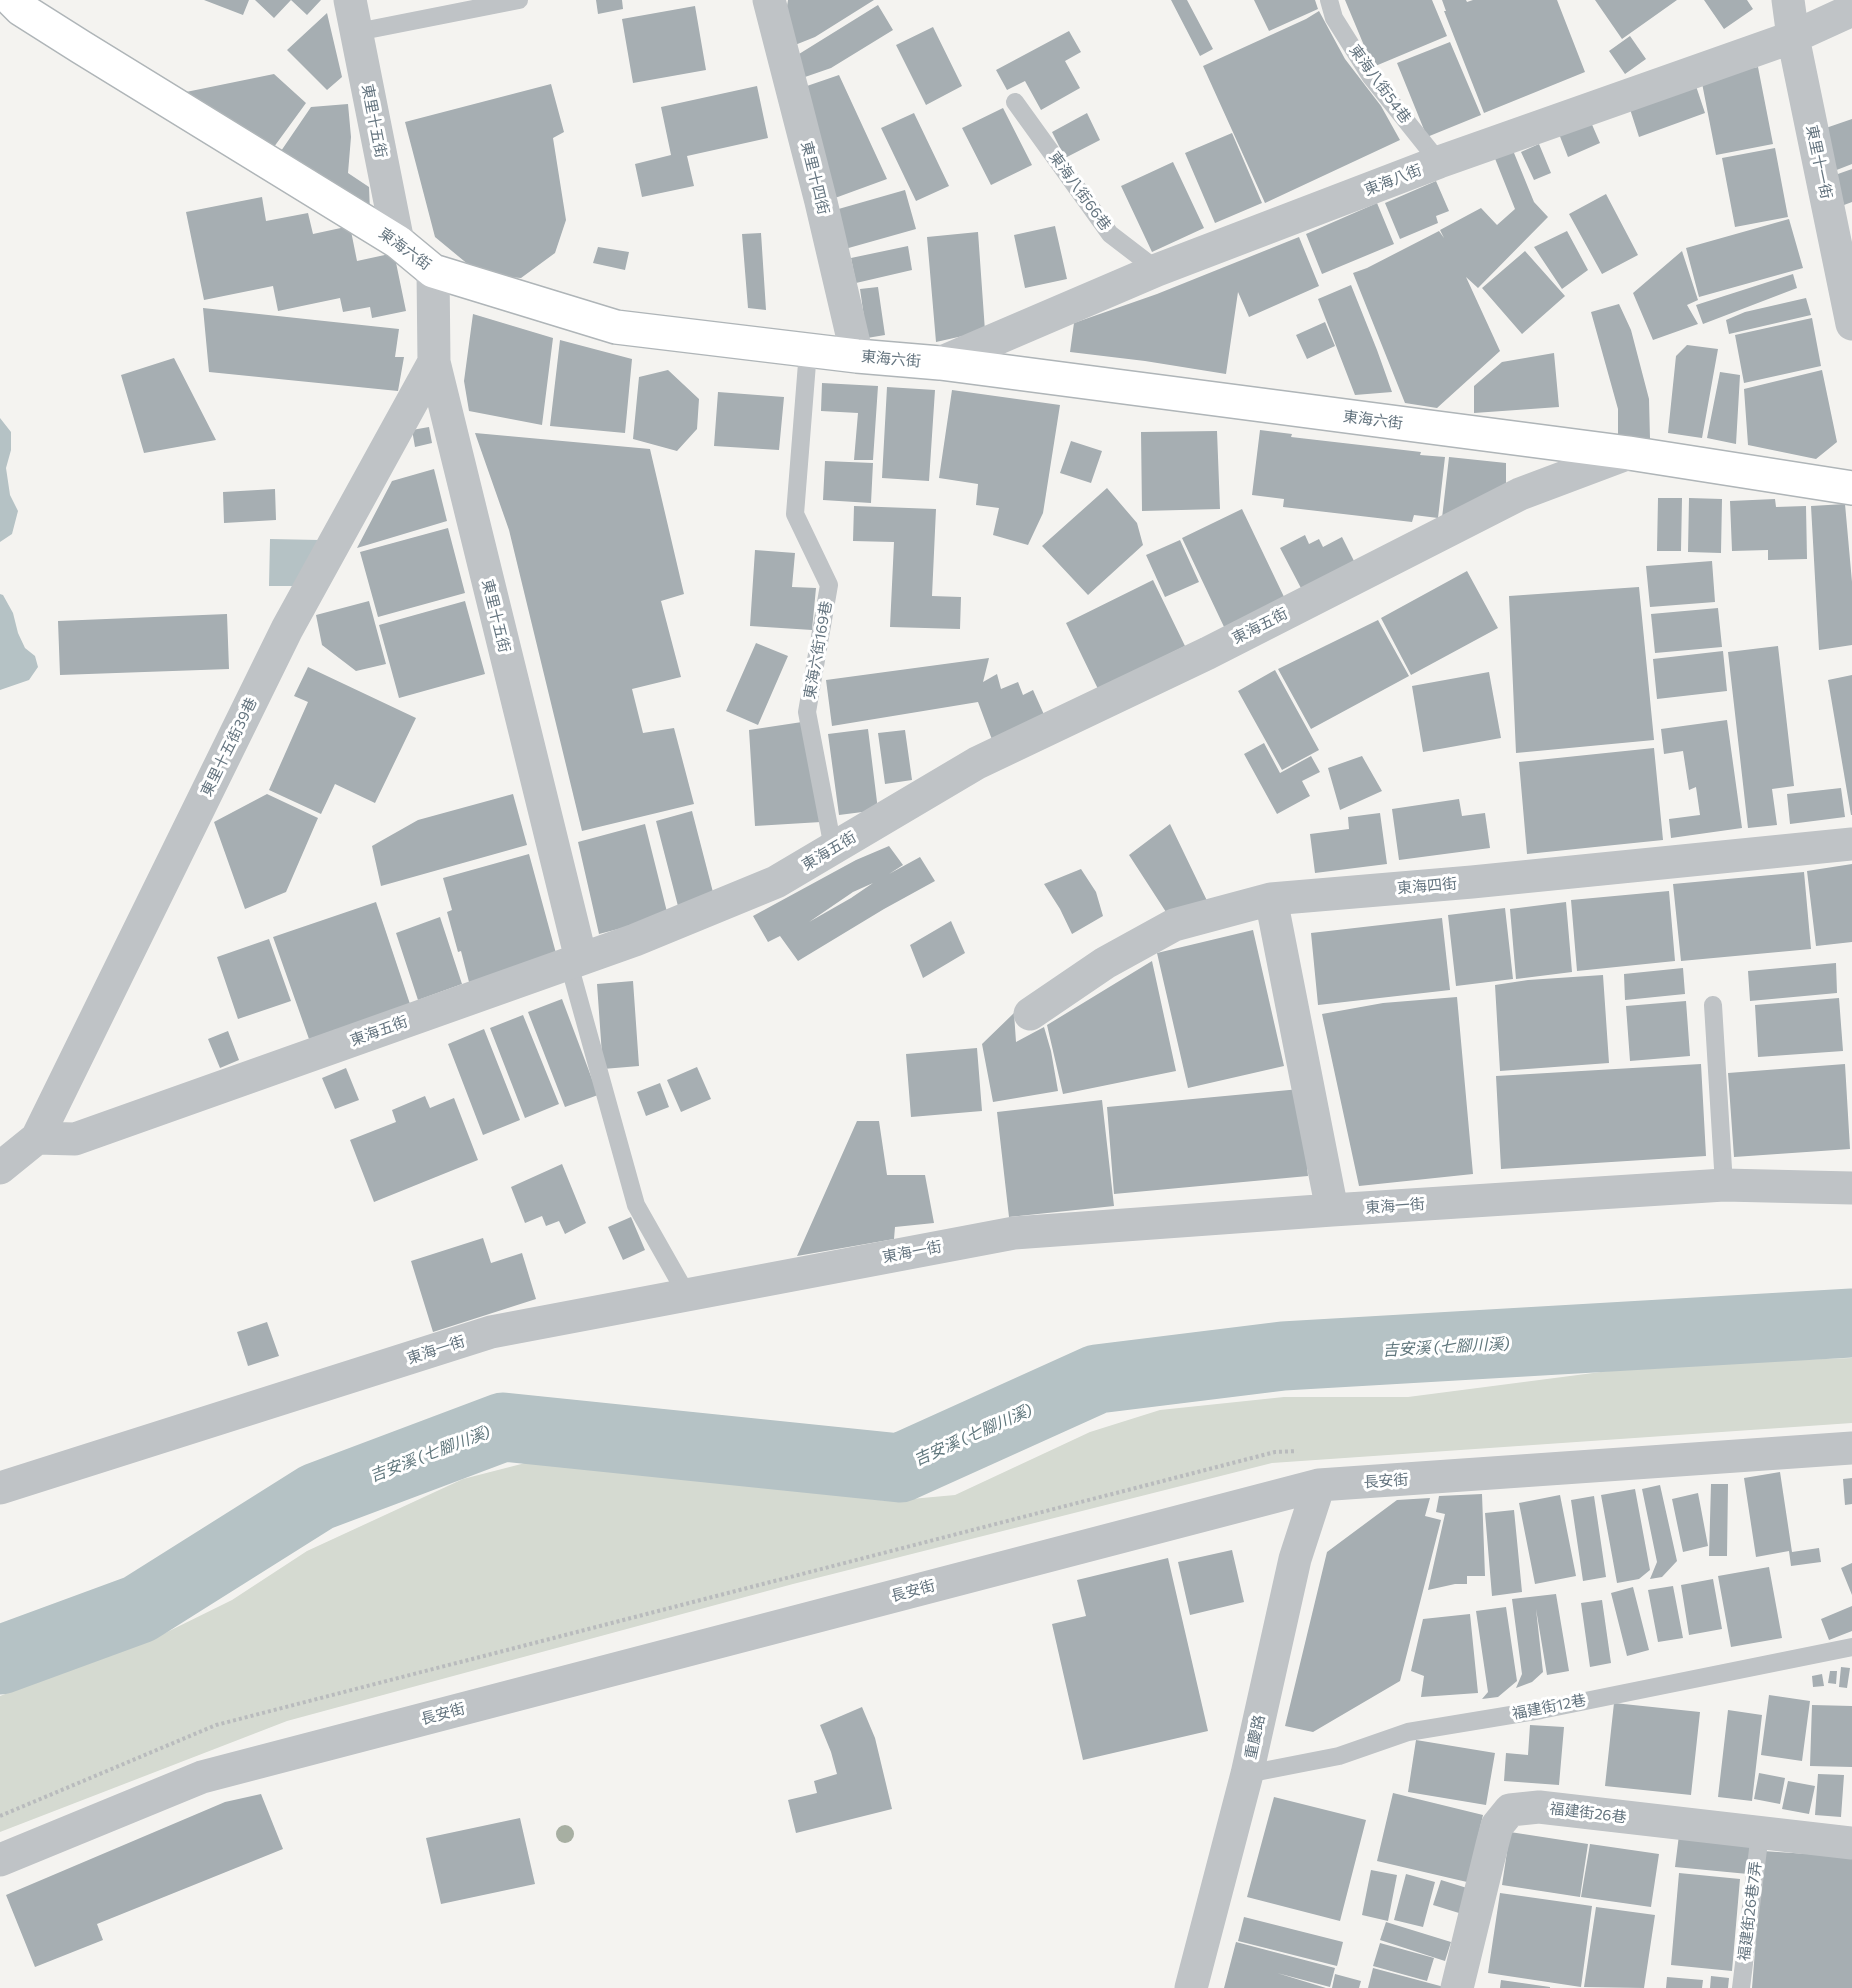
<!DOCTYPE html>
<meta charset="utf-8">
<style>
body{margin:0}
canvas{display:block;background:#f4f3f0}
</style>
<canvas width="1852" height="1988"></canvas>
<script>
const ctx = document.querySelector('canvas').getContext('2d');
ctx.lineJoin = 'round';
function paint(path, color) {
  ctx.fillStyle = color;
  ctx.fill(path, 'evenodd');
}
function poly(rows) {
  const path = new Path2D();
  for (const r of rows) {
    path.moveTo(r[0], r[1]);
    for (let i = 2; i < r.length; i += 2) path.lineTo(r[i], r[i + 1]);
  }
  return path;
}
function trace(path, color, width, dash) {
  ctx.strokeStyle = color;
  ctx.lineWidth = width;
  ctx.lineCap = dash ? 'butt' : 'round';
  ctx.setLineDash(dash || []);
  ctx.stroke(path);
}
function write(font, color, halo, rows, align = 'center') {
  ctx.font = font + ' Commissioner,"Noto Sans TC",sans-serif';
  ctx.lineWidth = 6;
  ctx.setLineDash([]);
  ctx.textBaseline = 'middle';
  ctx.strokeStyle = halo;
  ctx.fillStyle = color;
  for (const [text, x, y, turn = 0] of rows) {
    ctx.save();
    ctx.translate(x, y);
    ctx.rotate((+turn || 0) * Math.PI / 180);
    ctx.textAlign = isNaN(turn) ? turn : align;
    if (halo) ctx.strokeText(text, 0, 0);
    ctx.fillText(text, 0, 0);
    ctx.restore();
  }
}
const green = poly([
 [1852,1358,1852,1423,1272,1463,793,1584,287,1721,0,1832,0,1696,159,1636,232,1600,307,1551,463,1479,533,1461,889,1501,955,1495,1090,1432,1160,1410,1284,1397,1408,1397,1655,1365]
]);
const water = poly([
 [0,418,11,432,11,450,6,468,10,495,18,511,12,534,0,542],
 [270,539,320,540,299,586,269,586],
 [0,594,3,595,13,613,18,633,25,648,35,656,38,667,29,680,0,690]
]);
const river = poly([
 [0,1660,139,1609,317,1497,503,1427,900,1468,1097,1379,1283,1356,1852,1323]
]);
const building = poly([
 [204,0,249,0,243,15],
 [255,0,291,0,274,18],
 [291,0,321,0,307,15],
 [596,0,622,0,623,9,598,14],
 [788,0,874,0,815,37,795,45,786,13],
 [1171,0,1187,0,1213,49,1200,56],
 [1254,0,1315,0,1318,9,1269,31],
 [1345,0,1432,0,1447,36,1373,67],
 [1442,0,1466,0,1467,2,1473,0,1557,0,1585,72,1484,113,1444,11,1446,11],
 [1595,0,1677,0,1622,39],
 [1704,0,1747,0,1753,9,1724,29],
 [878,5,893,30,831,68,805,77,799,54],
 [695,6,706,70,633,83,622,19],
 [1319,11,1345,59,1381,106,1400,140,1265,203,1203,66,1306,19],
 [327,13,342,77,327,90,287,50],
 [933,27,962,86,926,105,896,45],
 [1069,31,1081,52,1065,61,1080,88,1041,110,1025,81,1007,90,996,70],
 [1630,36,1646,59,1625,74,1609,51],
 [1450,42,1481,115,1427,137,1397,63],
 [1758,67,1773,144,1716,155,1701,78],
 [274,74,306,103,271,151,186,92],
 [839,75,887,179,835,198,804,87],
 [1694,80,1705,113,1639,137,1628,103],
 [551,84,564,132,553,138,566,220,555,253,521,278,481,275,435,237,405,122],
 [757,86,768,138,687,156,694,186,642,197,635,164,671,155,661,107],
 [348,104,351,137,348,173,369,187,370,212,279,154,311,107],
 [1003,108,1032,165,991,185,962,128],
 [914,113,949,186,916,201,881,128],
 [1087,113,1100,140,1065,158,1052,132],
 [1852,119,1852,164,1834,171,1820,130],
 [1590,120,1600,143,1568,157,1559,134],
 [1232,133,1262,203,1215,223,1185,153],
 [1539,144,1551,173,1534,180,1521,152],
 [1512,148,1534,202,1548,217,1478,288,1466,277,1500,351,1437,408,1405,403,1353,273,1367,268,1439,231,1444,238,1440,230,1481,208,1497,225,1515,209,1494,156],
 [1775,148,1788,217,1735,227,1722,158],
 [1173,162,1204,228,1152,252,1121,186],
 [1852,169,1852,202,1844,205,1835,175],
 [1436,181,1449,211,1436,216,1438,223,1400,239,1385,203],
 [905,190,916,229,845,249,835,210],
 [1606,194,1638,255,1602,274,1569,214],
 [262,197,266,221,308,213,313,234,350,226,357,261,394,253,406,311,372,318,370,307,343,312,340,298,278,311,273,286,204,300,186,212],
 [1377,203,1394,244,1322,274,1306,234],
 [1789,219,1803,268,1699,297,1686,248],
 [1055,226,1067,279,1025,288,1014,235],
 [1567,231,1588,270,1562,289,1534,247],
 [978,232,985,331,936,342,927,237],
 [761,233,766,310,748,308,742,234],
 [1299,237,1319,286,1249,317,1238,292,1226,374,1145,361,1070,352,1074,323,1157,294],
 [908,246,912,270,856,283,851,258],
 [598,247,629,252,625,270,593,263],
 [1525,251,1565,296,1522,334,1482,288],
 [1682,251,1698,300,1687,305,1698,324,1653,340,1633,293],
 [1793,274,1797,288,1703,324,1696,305],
 [1351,285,1377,350,1392,392,1355,395,1318,299],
 [878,287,885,335,867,338,860,289],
 [1806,298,1811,315,1729,334,1726,320,1745,312],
 [1619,304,1631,330,1649,399,1650,439,1618,438,1618,409,1591,312],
 [203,308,399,329,395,357,404,357,398,391,209,372],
 [473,314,553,338,542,425,469,411,464,381],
 [1812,318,1821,366,1744,383,1735,335],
 [1325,322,1335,346,1307,359,1296,335],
 [560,340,632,359,625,433,550,426],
 [1687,345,1718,349,1702,438,1668,433,1676,356],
 [1554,353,1559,407,1474,413,1474,386,1502,362],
 [174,358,216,440,144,453,121,375],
 [668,370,699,399,697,429,677,451,633,439,639,377],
 [1822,370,1837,442,1816,459,1748,445,1744,389],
 [1720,372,1740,375,1736,444,1707,438],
 [822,383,878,386,873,460,854,460,858,413,821,411],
 [887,387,935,390,929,481,882,478],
 [952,390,1060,405,1043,513,1028,545,993,535,999,508,976,505,978,484,939,478],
 [718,392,784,397,779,450,714,446],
 [429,427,432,443,415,447,412,430],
 [1260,430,1292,434,1291,437,1421,452,1420,455,1445,457,1438,518,1414,515,1412,522,1283,507,1284,499,1252,495],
 [1217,431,1220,509,1142,511,1141,432],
 [475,433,650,449,684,594,661,601,681,677,632,689,643,733,674,728,694,804,582,831,509,530],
 [1071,441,1102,451,1091,483,1060,473],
 [1449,457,1506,463,1506,488,1442,518],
 [825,461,873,463,871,503,823,500],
 [434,469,447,521,357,548,392,481],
 [1107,488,1137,523,1143,545,1088,595,1042,546],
 [275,489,276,520,224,523,223,492],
 [1658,498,1682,498,1681,551,1657,551],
 [1689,498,1722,499,1721,553,1688,552],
 [1775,499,1776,507,1806,506,1807,559,1768,560,1768,550,1732,551,1730,501],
 [1845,504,1852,582,1852,645,1819,650,1811,506],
 [854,506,936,509,932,596,961,597,960,629,890,627,894,542,853,541],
 [1242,509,1286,601,1225,629,1182,538],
 [448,528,465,593,378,617,360,552],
 [1305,535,1309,544,1319,539,1323,547,1342,537,1355,563,1302,590,1280,548],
 [1180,540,1199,582,1165,597,1146,555],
 [755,550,795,553,792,587,816,588,812,630,750,626],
 [1712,561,1715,602,1650,607,1646,566],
 [1467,571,1498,628,1411,675,1381,618],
 [1153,580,1185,646,1098,689,1066,623],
 [1639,587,1654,740,1516,753,1509,596],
 [369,601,386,664,356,671,322,645,316,615],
 [465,601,485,674,399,698,379,625],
 [1718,608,1722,647,1655,653,1651,614],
 [227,614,229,669,60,675,58,621],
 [1378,620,1409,676,1311,729,1278,669],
 [756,643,788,656,758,725,726,711],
 [1778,646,1794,786,1772,789,1777,825,1748,828,1728,652],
 [1723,651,1727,691,1657,699,1653,659],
 [989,658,983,682,997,674,1001,689,1018,682,1023,695,1033,690,1046,719,994,745,978,702,832,726,826,680],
 [308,667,416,718,375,803,335,784,321,814,269,790,308,702,294,696],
 [1275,670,1319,750,1282,770,1238,691],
 [1489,672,1501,738,1423,752,1412,686],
 [1852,675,1852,815,1851,815,1828,680],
 [1727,720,1742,828,1671,838,1669,819,1700,815,1696,787,1689,790,1683,751,1664,754,1661,729],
 [802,722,821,822,755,826,749,730],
 [868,729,878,810,839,815,828,734],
 [905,730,912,780,885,784,878,733],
 [1264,743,1280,773,1311,756,1320,772,1302,781,1310,796,1277,814,1244,754],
 [1654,748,1663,840,1527,854,1519,762],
 [1362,756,1382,791,1340,810,1328,768],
 [1841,788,1845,817,1790,824,1787,794],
 [267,794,318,818,286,892,245,909,214,822],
 [513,794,527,845,381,886,372,846,418,820],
 [1459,799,1462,816,1485,813,1490,848,1399,860,1392,809],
 [692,811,715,900,679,910,656,821],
 [1380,813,1387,864,1315,873,1310,834,1349,829,1348,817],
 [645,824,668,916,599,934,578,842],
 [1170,824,1211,909,1166,912,1129,855],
 [889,846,903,865,889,874,920,857,935,881,884,909,798,961,780,936,768,942,753,916,856,860],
 [873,883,851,898,809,922,853,892],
 [529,854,557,957,469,982,461,951,458,952,447,912,452,910,443,878],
 [1852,864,1852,942,1816,946,1807,871],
 [1081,869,1096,892,1103,916,1072,934,1060,909,1044,884],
 [1804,872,1811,949,1681,961,1673,884],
 [1669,891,1675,961,1577,971,1571,900],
 [376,902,410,1004,309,1039,273,937],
 [1566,902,1572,972,1516,979,1510,909],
 [1505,908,1513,979,1456,986,1448,915],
 [440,917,462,984,418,1000,396,933],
 [1442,918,1450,990,1318,1005,1311,933],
 [951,921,965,953,923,978,910,945],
 [1253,930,1284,1066,1188,1088,1157,953],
 [269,939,291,1001,238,1019,217,957],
 [1152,961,1176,1071,1063,1094,1047,1025],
 [1836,963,1837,993,1750,1001,1748,971],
 [1683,968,1685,994,1625,1000,1624,974],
 [1603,975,1609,1063,1500,1071,1495,985,1528,980],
 [633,981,639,1066,603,1069,597,984],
 [1457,997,1473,1174,1359,1186,1322,1014,1383,1003],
 [1839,998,1843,1051,1758,1057,1755,1005],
 [562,999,598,1095,565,1107,528,1012],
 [1686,1001,1690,1056,1630,1061,1626,1006],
 [1014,1013,1016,1042,1044,1027,1051,1051,1058,1091,993,1102,982,1044],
 [523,1015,559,1104,525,1118,490,1028],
 [484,1029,520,1120,483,1135,448,1044],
 [228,1031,239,1060,220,1068,208,1039],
 [977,1048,982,1111,911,1117,906,1054],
 [1701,1064,1706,1156,1501,1169,1496,1076],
 [1845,1064,1850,1149,1734,1157,1728,1073],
 [697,1067,711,1099,681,1112,667,1080],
 [346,1068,359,1100,335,1109,322,1078],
 [660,1083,669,1107,646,1116,637,1092],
 [1300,1089,1308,1176,1114,1194,1107,1107],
 [425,1096,430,1108,454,1098,478,1160,374,1202,350,1140,396,1122,392,1110],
 [1102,1100,1114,1206,1009,1217,997,1112],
 [857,1121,879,1121,887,1175,925,1175,934,1223,895,1227,894,1239,797,1256],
 [562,1164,586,1223,565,1234,559,1221,546,1226,542,1216,525,1223,511,1187],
 [631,1217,645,1250,623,1260,608,1227],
 [483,1238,491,1263,522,1253,536,1299,433,1332,411,1261],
 [267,1322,279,1356,248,1366,237,1332],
 [1780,1472,1792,1552,1819,1548,1821,1562,1791,1566,1789,1551,1756,1557,1744,1478],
 [1852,1478,1852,1504,1845,1505,1843,1479],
 [1711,1484,1728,1484,1727,1556,1709,1556],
 [1660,1485,1677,1561,1662,1577,1650,1579,1657,1562,1642,1489],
 [1635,1489,1650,1570,1639,1579,1617,1583,1601,1495],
 [1698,1493,1708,1546,1683,1552,1672,1499],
 [1482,1494,1485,1576,1467,1576,1467,1584,1455,1584,1428,1590,1445,1514,1436,1512,1439,1496],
 [1560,1495,1576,1576,1535,1584,1519,1503],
 [1594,1496,1606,1577,1583,1581,1571,1500],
 [1430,1498,1425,1516,1441,1520,1400,1681,1313,1732,1285,1726,1327,1552,1397,1500],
 [1514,1510,1522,1592,1492,1596,1485,1513],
 [1232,1550,1244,1602,1190,1615,1178,1562],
 [1168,1558,1208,1731,1083,1760,1052,1624,1086,1616,1077,1580],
 [1852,1563,1852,1595,1841,1568],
 [1769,1567,1782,1638,1731,1647,1718,1576],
 [1713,1579,1722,1629,1689,1635,1681,1585],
 [1673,1586,1683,1638,1658,1642,1648,1590],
 [1633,1587,1649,1650,1627,1656,1611,1593],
 [1556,1594,1569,1671,1547,1675,1536,1609,1543,1672,1532,1682,1516,1688,1522,1674,1512,1599],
 [1602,1600,1611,1663,1590,1667,1581,1603],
 [1852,1606,1852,1631,1829,1640,1821,1619],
 [1506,1607,1517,1681,1498,1697,1482,1699,1488,1692,1476,1611],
 [1470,1614,1478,1693,1421,1697,1424,1676,1411,1671,1423,1619],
 [1841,1667,1850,1668,1847,1688,1839,1687],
 [1830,1671,1837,1671,1836,1684,1828,1683],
 [1822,1674,1824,1686,1813,1687,1812,1676],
 [1769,1695,1810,1701,1802,1761,1761,1755],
 [1614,1703,1700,1712,1691,1795,1605,1786],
 [1812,1705,1852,1706,1852,1767,1810,1766],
 [862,1707,875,1738,892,1809,796,1833,788,1800,817,1793,814,1781,837,1774,831,1752,820,1725],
 [1728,1710,1762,1715,1752,1801,1718,1797],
 [1530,1725,1564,1727,1559,1785,1504,1781,1506,1753,1528,1755],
 [1416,1740,1495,1753,1486,1805,1408,1792],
 [1759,1773,1785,1778,1780,1804,1754,1799],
 [1818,1774,1844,1775,1841,1817,1815,1815],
 [1788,1781,1815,1786,1809,1814,1782,1809],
 [1393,1793,1483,1815,1467,1882,1377,1861],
 [261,1794,283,1849,97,1924,103,1940,35,1967,6,1895,225,1802],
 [1274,1797,1366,1820,1340,1921,1247,1897],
 [520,1818,535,1884,441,1904,426,1838],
 [1510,1832,1588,1844,1580,1897,1502,1885],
 [1679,1835,1752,1841,1748,1874,1675,1867],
 [1590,1844,1659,1854,1651,1907,1581,1897],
 [1763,1851,1852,1857,1852,1988,1752,1988],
 [1371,1870,1397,1875,1388,1921,1362,1915],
 [1679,1873,1740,1879,1732,1971,1671,1965],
 [1406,1874,1435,1882,1423,1927,1394,1920],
 [1441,1880,1467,1888,1459,1913,1433,1905],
 [1500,1893,1592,1906,1581,1987,1488,1973],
 [1596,1907,1655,1915,1644,1988,1584,1987],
 [1244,1917,1343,1942,1337,1966,1238,1941],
 [1386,1922,1451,1942,1445,1961,1380,1940],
 [1236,1942,1335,1968,1330,1987,1277,1973,1326,1988,1224,1988],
 [1380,1943,1434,1958,1427,1981,1373,1966],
 [1373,1968,1444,1987,1444,1988,1368,1988],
 [1335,1974,1361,1981,1359,1988,1332,1988],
 [1711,1976,1729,1978,1728,1988,1710,1988],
 [1667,1977,1703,1980,1702,1988,1666,1988],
 [1501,1980,1550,1987,1550,1988,1500,1988]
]);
const path = poly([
 [0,1816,216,1725,1275,1452,1297,1451]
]);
const lane = poly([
 [1329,0,1334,18,1371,77,1439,162],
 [357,32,519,0],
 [1015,102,1110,234,1157,270],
 [808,351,795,514,829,585,807,712,833,848],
 [569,964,636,1205,687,1295],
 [1713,1005,1724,1185],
 [1247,1774,1339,1756,1408,1732,1541,1710,1852,1647],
 [1741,1988,1760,1833]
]);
const street = poly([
 [350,0,398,242],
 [769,0,821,202,857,356],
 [1788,0,1793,37,1852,324],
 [433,271,434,362,581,959],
 [940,363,1157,270,1439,162,1793,37,1852,10],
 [1271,899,1332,1210],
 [1030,1014,1105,963,1174,925,1271,899,1472,882,1852,844],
 [37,1138,287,629,434,362],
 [0,1168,37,1138,75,1139,635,940,776,882,977,763,1208,653,1520,494,1629,453],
 [0,1488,491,1332,1014,1233,1332,1210,1724,1185,1852,1188],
 [0,1860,202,1777,1319,1485,1852,1448],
 [1191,1988,1247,1774,1295,1559,1319,1485],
 [1457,1988,1492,1845,1497,1826,1510,1810,1539,1807,1852,1843]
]);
const secondary = poly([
 [12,0,21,9,81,47,398,242,433,271,616,327,857,356,940,363,1629,453,1852,488]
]);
const trees = [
 [565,1834]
];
const streetNames = [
 ["東海八街54巷",1380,84,54],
 ["東里十五街",374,121,79],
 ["東里十一街",1819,162,78],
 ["東里十四街",815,178,76],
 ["東海八街",1393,180,-21],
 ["東海八街66巷",1080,191,54],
 ["東海六街",405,249,36],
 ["東海六街",891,359,5],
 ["東海六街",1373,420,7],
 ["東里十五街",496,616,76],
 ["東海五街",1260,626,-27],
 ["東海六街169巷",818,650,-80],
 ["東里十五街39巷",229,747,-64],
 ["東海五街",829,851,-31],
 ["東海四街",1427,886,-5],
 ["東海五街",379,1031,-20],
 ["東海一街",1395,1206,-4],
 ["東海一街",912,1252,-11],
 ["東海一街",436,1350,-18],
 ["長安街",1386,1481,-4],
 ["長安街",913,1591,-15],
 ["福建街12巷",1549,1707,-11],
 ["長安街",443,1714,-15],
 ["重慶路",1255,1737,-78],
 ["福建街26巷",1588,1813,7],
 ["福建街26巷7弄",1750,1911,-83]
];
const waterNames = [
 ["吉安溪 (七腳川溪)",1446,1347,-3],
 ["吉安溪 (七腳川溪)",973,1435,-24],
 ["吉安溪 (七腳川溪)",430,1454,-21]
];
paint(green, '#d5dad1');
paint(water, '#b5c2c5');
trace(river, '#b5c2c5', 69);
paint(building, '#a6aeb2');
trace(secondary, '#afb5b8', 36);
trace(path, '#b9bbbd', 4, [3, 3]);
trace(lane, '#bfc3c6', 18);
trace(street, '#bfc3c6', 33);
trace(secondary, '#fff', 33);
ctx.fillStyle = '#a7afa2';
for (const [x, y] of trees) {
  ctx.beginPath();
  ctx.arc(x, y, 9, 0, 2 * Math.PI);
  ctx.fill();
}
write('15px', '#64747f', '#fff', streetNames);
write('italic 16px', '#60777d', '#fff', waterNames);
</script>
